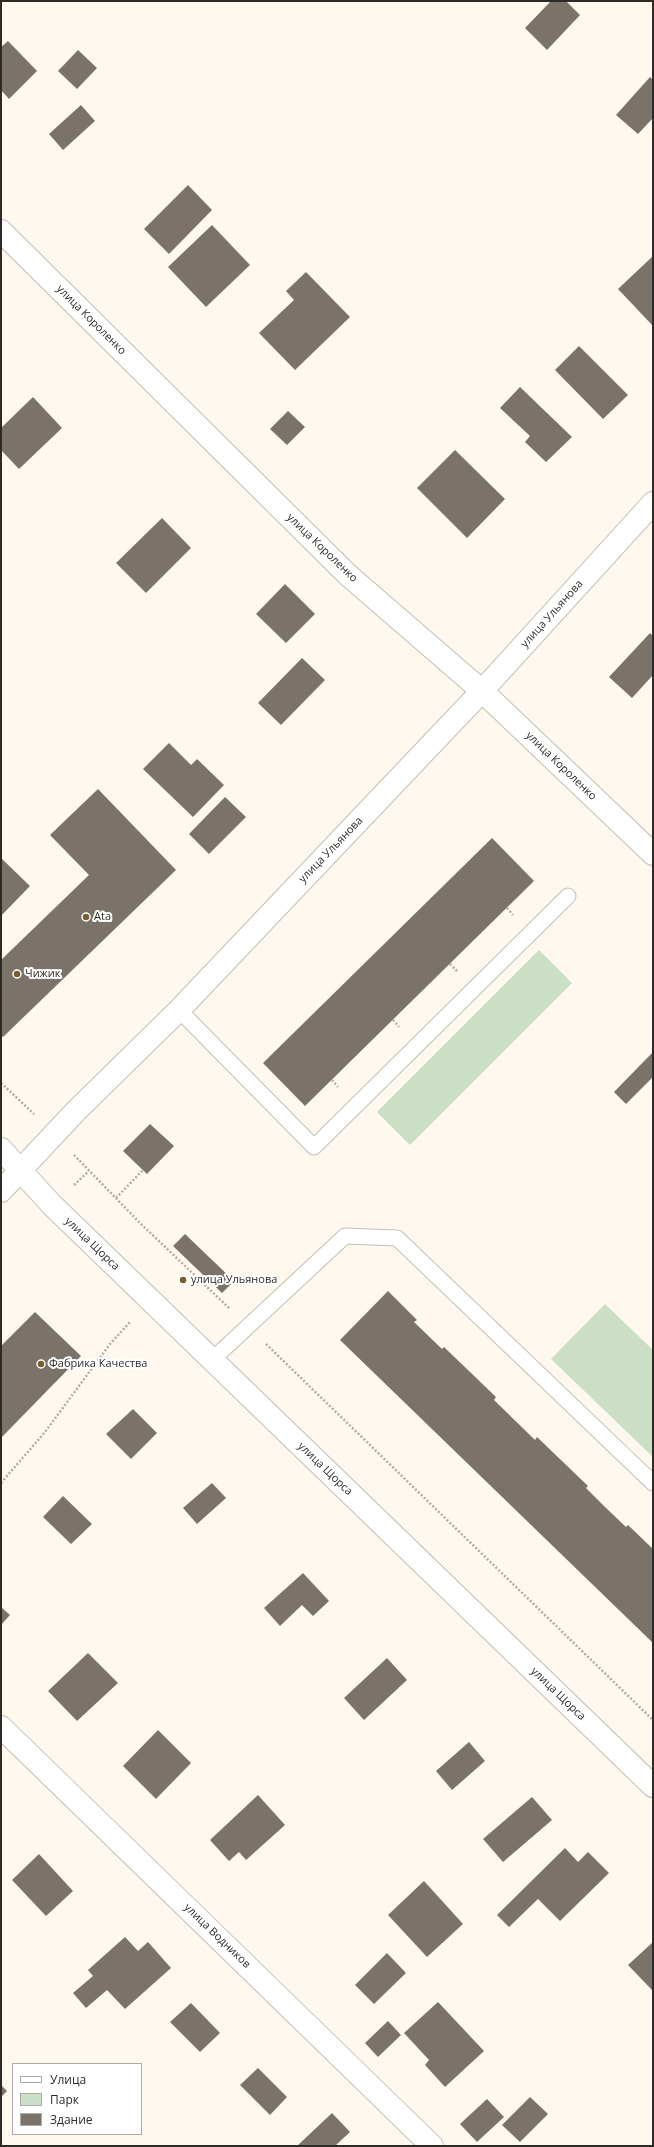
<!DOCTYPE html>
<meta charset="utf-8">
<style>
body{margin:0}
#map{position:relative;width:654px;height:2147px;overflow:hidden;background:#fef8ef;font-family:"Open Sans",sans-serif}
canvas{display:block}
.frame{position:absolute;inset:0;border:2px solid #2e2b27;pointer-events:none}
.legend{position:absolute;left:12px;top:2063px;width:130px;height:72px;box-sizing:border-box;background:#fff;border:1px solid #abaaa9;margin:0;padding:5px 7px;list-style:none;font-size:12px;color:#2e2b27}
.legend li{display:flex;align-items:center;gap:8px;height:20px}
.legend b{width:20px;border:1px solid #abaaa9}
</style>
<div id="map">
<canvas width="654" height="2147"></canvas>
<div class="frame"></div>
<ul class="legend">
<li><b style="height:5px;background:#fff"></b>Улица</li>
<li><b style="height:11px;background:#cadfc3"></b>Парк</li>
<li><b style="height:11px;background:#7b726a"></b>Здание</li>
</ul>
</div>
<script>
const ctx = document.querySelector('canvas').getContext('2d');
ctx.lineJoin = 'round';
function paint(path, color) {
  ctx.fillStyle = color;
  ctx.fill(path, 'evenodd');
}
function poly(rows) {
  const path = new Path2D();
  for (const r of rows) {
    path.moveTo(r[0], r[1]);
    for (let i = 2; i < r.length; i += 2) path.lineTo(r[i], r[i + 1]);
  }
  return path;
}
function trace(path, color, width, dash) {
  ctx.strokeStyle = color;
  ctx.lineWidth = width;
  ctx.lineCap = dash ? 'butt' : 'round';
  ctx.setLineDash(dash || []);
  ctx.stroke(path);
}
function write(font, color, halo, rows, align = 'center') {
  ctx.font = font + ' "Open Sans",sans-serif';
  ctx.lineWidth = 4;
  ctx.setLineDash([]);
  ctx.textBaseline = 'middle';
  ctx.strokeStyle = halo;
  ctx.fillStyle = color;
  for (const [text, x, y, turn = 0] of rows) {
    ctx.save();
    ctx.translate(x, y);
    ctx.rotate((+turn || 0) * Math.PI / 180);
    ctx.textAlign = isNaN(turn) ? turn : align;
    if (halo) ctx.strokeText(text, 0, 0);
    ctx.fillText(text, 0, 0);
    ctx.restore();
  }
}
const green = poly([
 [539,950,572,983,410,1145,377,1112],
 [605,1304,653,1350,653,1457,551,1359]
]);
const building = poly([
 [551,1,566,1,580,15,547,50,525,28],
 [8,41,37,71,9,99,1,90,1,47],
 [78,50,97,68,77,89,58,71],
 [650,77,653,80,653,118,638,134,616,115],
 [81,105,95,121,63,150,49,134],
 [188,185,212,210,169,254,144,229],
 [212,225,250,265,206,307,168,267],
 [653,256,653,326,618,289],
 [306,272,350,317,295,370,259,333,294,300,286,291],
 [579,346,628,395,603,419,555,370],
 [520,387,572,437,546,462,525,442,530,436,500,408],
 [33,397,62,428,19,469,1,450,1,428],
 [288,411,305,427,287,445,270,429],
 [455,450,505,499,467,538,417,488],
 [162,518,191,548,146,593,116,563],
 [285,584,315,614,286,643,256,614],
 [650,633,653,636,653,675,632,698,609,677],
 [302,658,325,680,281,725,258,703],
 [169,743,191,765,197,759,224,785,193,817,143,769],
 [98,789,176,870,3,1037,1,1035,1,960,89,875,50,835],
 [225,797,246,817,209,854,189,834],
 [492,838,534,881,305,1106,263,1063],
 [1,858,30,886,1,916],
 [653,1052,653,1077,626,1104,614,1092],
 [150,1124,174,1146,147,1174,123,1151],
 [185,1234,234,1281,222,1293,173,1246],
 [388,1291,417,1320,414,1322,442,1349,444,1347,496,1397,494,1400,535,1440,537,1437,588,1486,586,1488,606,1508,626,1527,628,1525,653,1549,653,1643,340,1340],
 [35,1312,81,1356,1,1438,1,1346],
 [133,1409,157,1433,131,1459,106,1434],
 [212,1483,226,1498,197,1524,183,1508],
 [63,1496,92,1524,71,1544,43,1517],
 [303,1573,329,1601,313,1616,302,1605,280,1626,264,1608],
 [1,1607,10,1615,1,1625],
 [88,1653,118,1683,77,1721,48,1691],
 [387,1658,407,1680,364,1720,344,1698],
 [158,1730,191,1763,156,1799,123,1766],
 [469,1742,485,1761,452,1790,436,1771],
 [258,1795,285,1825,246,1860,239,1852,229,1861,210,1840],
 [532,1797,552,1820,503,1862,483,1839],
 [565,1848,578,1862,588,1852,609,1873,560,1921,538,1899,509,1927,497,1915],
 [39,1854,73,1891,46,1916,12,1880],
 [424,1881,463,1924,427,1957,388,1915],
 [125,1937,138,1951,148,1942,171,1968,125,2009,107,1990,86,2008,73,1993,93,1976,88,1970],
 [653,1942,653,1989,652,1990,628,1965],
 [387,1953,406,1973,374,2004,355,1985],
 [438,2002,484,2051,445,2087,425,2065,429,2060,404,2033],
 [191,2003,220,2033,200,2052,170,2022],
 [388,2021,401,2035,378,2057,365,2043],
 [258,2068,287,2097,270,2115,240,2085],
 [1,2085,7,2091,1,2097],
 [530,2097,548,2114,520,2142,502,2125],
 [487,2099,504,2117,477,2142,460,2124],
 [332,2113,350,2132,335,2146,297,2146]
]);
const path = poly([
 [507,908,513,915],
 [450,964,457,971],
 [393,1020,399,1027],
 [332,1080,338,1087],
 [1,1083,34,1114],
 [74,1155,140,1223,229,1308],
 [74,1185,89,1171],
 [116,1198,143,1170],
 [266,1344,653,1720],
 [1,1483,45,1432,110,1344,131,1321]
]);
const service = poly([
 [179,1010,314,1147,568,896],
 [212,1360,345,1236,397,1238,653,1483]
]);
const minor = poly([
 [1,231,348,575,482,691,653,854],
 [1,1191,76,1111,179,1010,482,691,653,503],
 [1,1727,432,2146]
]);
const secondary = poly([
 [1,1149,52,1205,653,1786]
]);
const markers = [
 [86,917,4,"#766030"],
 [17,974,4,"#766030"],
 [183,1280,4,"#766030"],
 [41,1364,4,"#766030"]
];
const streetNames = [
 ["улица Короленко",91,320,45],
 ["улица Короленко",322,548,44],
 ["улица Ульянова",552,614,-48],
 ["улица Короленко",561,766,44],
 ["улица Ульянова",331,850,-46],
 ["улица Щорса",92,1244,44],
 ["улица Щорса",325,1469,44],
 ["улица Щорса",558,1694,44],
 ["улица Водников",217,1936,44]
];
const poiNames = [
 ["Ata",94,917],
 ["Чижик",25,974],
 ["улица Ульянова",191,1280],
 ["Фабрика Качества",49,1364]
];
paint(green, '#cadfc3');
paint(building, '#7b726a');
trace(service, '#c5beb3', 17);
trace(minor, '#c5beb3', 24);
trace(secondary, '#c5beb3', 24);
trace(path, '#b1aca5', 2.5, [2, 2]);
trace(service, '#fff', 15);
trace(minor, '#fff', 22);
trace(secondary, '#fff', 22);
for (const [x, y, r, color] of markers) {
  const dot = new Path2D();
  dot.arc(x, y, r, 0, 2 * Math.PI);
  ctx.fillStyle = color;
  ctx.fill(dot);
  trace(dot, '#fff', 1.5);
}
write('11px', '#2e2b27', '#fff', streetNames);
write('11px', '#2e2b27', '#fff', poiNames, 'left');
</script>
